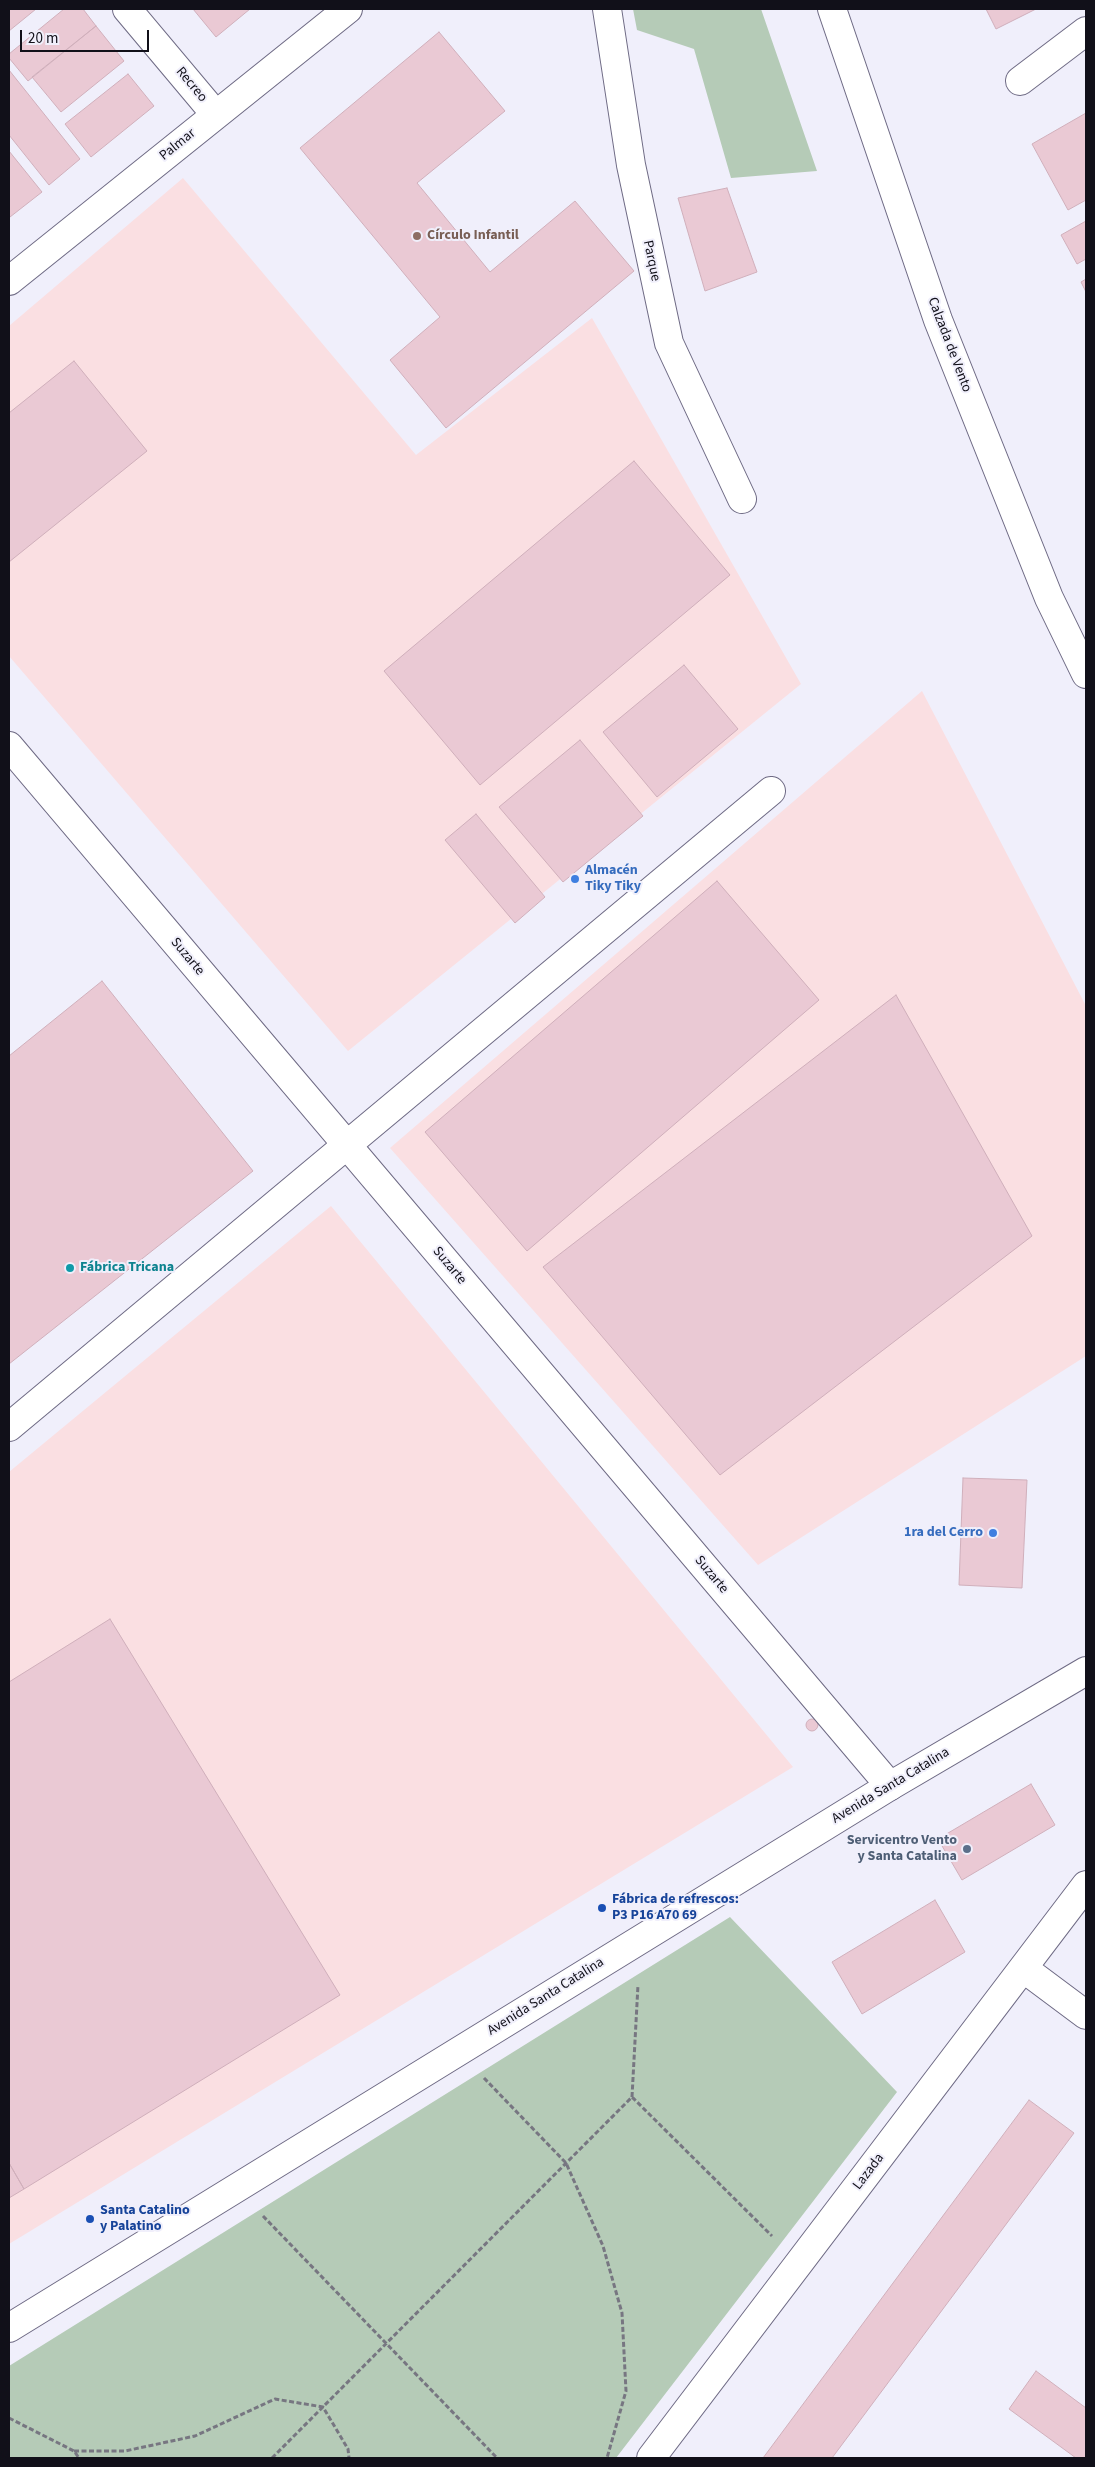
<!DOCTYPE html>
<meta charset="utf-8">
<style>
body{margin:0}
#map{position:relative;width:1095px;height:2467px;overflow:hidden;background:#f0effb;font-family:"Source Sans 3",sans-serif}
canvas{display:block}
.frame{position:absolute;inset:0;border:10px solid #111019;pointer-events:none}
.scale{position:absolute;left:20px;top:30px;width:129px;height:22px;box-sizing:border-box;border:2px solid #111019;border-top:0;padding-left:6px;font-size:15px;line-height:18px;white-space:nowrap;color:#111019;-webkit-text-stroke:4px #f0effb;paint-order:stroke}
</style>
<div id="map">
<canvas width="1095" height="2467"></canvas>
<div class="frame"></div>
<div class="scale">20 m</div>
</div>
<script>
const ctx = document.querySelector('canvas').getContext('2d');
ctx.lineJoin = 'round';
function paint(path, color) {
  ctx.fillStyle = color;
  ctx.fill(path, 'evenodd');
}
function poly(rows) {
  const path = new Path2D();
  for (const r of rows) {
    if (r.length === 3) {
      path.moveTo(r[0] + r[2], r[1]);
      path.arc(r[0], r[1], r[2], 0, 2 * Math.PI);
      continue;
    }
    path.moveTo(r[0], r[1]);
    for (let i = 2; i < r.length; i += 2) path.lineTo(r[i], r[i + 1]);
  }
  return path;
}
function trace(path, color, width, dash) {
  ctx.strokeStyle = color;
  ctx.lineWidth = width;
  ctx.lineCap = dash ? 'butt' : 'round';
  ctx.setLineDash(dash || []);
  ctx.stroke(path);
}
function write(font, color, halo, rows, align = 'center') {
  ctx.font = font + ' "Source Sans 3",sans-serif';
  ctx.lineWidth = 4;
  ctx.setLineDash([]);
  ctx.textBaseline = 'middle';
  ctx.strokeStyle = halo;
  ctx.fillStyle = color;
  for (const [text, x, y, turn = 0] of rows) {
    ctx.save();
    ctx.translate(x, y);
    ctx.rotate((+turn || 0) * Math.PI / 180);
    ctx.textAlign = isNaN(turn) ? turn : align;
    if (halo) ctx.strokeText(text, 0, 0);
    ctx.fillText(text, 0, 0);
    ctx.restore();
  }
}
const industrial = poly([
 [183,178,416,455,592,318,801,684,348,1051,9,656,9,326],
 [922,691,1086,1006,1086,1356,758,1565,390,1148],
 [331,1206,793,1767,9,2244,9,1472]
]);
const green = poly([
 [633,9,761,9,817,171,731,178,694,49,637,30],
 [730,1917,897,2092,616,2458,9,2458,9,2366]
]);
const building = poly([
 [9,9,36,9,9,31,9,9],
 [64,9,83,9,96,26,28,81,9,58,9,54,64,9],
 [193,9,250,9,216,37,193,9],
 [986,9,1036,9,996,29,986,9],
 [96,26,124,61,61,112,32,77,96,26],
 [439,32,505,111,417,183,490,272,575,201,634,271,446,428,390,360,440,317,300,148,439,32],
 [9,70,80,159,49,185,9,135,9,70],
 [128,74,154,106,91,157,65,124,128,74],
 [1086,113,1086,200,1068,210,1032,144,1086,113],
 [9,151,42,192,10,217,9,215,9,151],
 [727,188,757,272,705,291,678,198,727,188],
 [1086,221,1086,259,1077,264,1061,235,1086,221],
 [1086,279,1086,292,1081,282,1086,279],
 [74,361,147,451,9,562,9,413,74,361],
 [634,461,730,575,480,785,384,671,634,461],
 [684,665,738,729,657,797,603,732,684,665],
 [580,740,643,816,563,882,499,807,580,740],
 [476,814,545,897,515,923,445,840,476,814],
 [717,881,819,1000,527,1251,425,1132,717,881],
 [102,981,253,1171,9,1364,9,1056,102,981],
 [896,995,1032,1236,720,1475,543,1267,896,995],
 [963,1478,1027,1480,1022,1588,959,1585,963,1478],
 [110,1619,340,1995,24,2189,9,2163,9,1682,110,1619],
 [812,1725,6],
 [1031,1784,1055,1825,962,1880,938,1839,1031,1784],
 [935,1900,965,1952,862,2014,832,1962,935,1900],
 [1029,2100,1074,2133,832,2458,763,2458,1029,2100],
 [9,2163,24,2189,9,2198,9,2163],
 [1036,2371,1086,2408,1086,2458,1076,2458,1009,2409,1036,2371]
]);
const path = poly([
 [484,2078,566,2163,603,2246,622,2313,626,2391,607,2458],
 [632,2097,638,1985],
 [263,2216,497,2458],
 [9,2418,74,2451,79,2458],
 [74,2451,125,2451,195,2436,275,2399,323,2407,348,2449,349,2458],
 [272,2458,632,2097,772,2236]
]);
const minor = poly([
 [127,9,216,115],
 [607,9,631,165,669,343,742,499],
 [1020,81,1086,31],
 [9,281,348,9],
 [9,746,890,1786],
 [9,1427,771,791],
 [1023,1968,1086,2015],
 [651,2458,1086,1885]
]);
const major = poly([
 [832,9,938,320,1049,598,1086,674],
 [9,2328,890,1786,1086,1671]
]);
const markers = [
 [417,236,5,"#8d6e63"],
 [575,879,5,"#3f7fe0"],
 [70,1268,5,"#0f9aa8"],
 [993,1533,5,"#3f7fe0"],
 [967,1849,5,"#5c6f8a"],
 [602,1908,5,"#1a4fb4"],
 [90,2219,5,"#1a4fb4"]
];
const streetNames = [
 ["Recreo",191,85,50],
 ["Palmar",178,145,-39],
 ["Parque",651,261,78],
 ["Calzada de Vento",949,345,69],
 ["Suzarte",187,957,50],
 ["Suzarte",449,1266,50],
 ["Suzarte",711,1575,50],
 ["Avenida Santa Catalina",891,1786,-31],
 ["Avenida Santa Catalina",546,1997,-32],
 ["Lazada",869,2172,-53]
];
const educationNames = [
 ["Círculo Infantil",427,236]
];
const shopNames = [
 ["Almacén",585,871],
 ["Tiky Tiky",585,887],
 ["1ra del Cerro",983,1533,"right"]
];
const cultureNames = [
 ["Fábrica Tricana",80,1268]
];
const serviceNames = [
 ["Servicentro Vento",957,1841],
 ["y Santa Catalina",957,1857]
];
const transitNames = [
 ["Fábrica de refrescos:",612,1900],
 ["P3 P16 A70 69",612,1916],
 ["Santa Catalino",100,2211],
 ["y Palatino",100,2227]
];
paint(industrial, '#fadfe2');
paint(green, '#b5cbb7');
paint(building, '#eac9d4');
trace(building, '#d0afbb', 1);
trace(minor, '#6e6a84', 30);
trace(major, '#6e6a84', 30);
trace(path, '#777681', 3, [5, 2.5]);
trace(minor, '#fff', 28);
trace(major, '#fff', 28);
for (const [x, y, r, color] of markers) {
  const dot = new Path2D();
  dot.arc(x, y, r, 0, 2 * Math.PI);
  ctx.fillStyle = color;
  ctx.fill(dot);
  trace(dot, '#f0effb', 2);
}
write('14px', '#111019', '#f0effb', streetNames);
write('bold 14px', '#785e54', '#f0effb', educationNames, 'left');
write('bold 14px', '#366cbe', '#f0effb', shopNames, 'left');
write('bold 14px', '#0d838f', '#f0effb', cultureNames, 'left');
write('bold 14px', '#4e5e75', '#f0effb', serviceNames, 'right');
write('bold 14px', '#164399', '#f0effb', transitNames, 'left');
</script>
